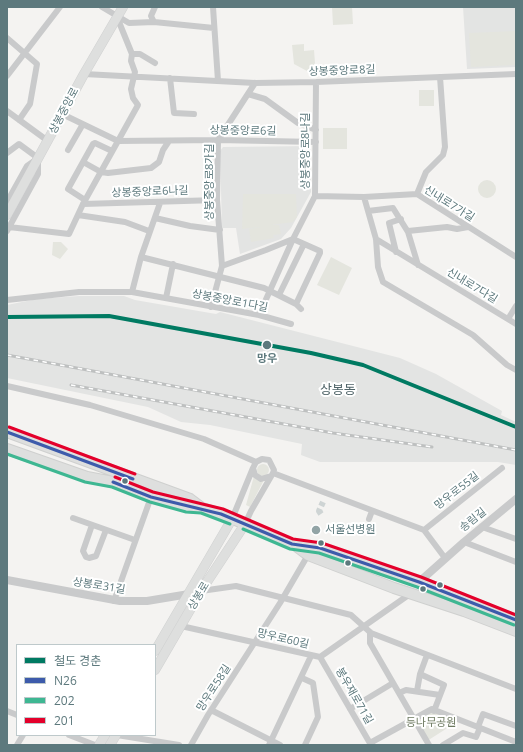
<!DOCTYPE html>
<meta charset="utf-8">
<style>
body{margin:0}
#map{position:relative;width:523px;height:752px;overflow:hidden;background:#f4f3f1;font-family:"Open Sans","Noto Sans KR",sans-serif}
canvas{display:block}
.frame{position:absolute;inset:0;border:8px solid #5d797d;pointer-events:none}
.legend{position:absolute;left:16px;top:644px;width:140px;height:92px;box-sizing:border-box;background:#fff;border:1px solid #bec9cb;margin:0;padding:5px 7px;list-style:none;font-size:12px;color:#5d797d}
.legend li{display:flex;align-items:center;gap:8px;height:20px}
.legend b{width:20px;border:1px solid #bec9cb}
</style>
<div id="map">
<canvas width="523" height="752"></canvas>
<div class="frame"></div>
<ul class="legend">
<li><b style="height:5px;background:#007a62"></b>철도 경춘</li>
<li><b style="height:5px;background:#3d5bab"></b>N26</li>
<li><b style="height:5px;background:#3eb792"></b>202</li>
<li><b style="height:5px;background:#e4002b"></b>201</li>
</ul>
</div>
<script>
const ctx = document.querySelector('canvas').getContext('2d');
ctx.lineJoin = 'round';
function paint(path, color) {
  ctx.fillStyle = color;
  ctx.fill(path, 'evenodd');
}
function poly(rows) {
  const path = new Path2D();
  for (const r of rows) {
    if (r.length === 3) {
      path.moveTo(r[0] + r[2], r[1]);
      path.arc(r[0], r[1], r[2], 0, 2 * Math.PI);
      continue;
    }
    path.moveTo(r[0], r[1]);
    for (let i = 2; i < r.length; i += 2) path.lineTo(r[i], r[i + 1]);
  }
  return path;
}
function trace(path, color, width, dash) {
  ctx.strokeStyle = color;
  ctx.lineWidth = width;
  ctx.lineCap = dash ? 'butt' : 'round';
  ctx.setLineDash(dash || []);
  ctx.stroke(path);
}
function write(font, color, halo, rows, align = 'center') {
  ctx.font = font + ' "Open Sans","Noto Sans KR",sans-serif';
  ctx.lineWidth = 4;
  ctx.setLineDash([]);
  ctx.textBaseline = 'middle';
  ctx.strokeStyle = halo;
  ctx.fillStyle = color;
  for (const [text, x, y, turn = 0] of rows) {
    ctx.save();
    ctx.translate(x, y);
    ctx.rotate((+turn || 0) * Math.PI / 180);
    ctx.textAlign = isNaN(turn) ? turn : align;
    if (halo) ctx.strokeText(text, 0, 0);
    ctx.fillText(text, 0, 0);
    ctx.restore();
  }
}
const built = poly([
 [463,7,516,7,516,67,467,69],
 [310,146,311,192,291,228,281,239,240,254,236,228,222,228,220,151,223,147],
 [79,296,124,296,135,300,216,314,220,312,400,358,436,374,502,411,501,415,516,422,516,465,498,462,320,462,301,455,302,444,210,425,181,422,148,407,7,378,7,305,37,299]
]);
const green = poly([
 [332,7,352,7,353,24,333,25],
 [516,31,516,65,471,67,469,33],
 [304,44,304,51,314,50,315,63,311,70,307,71,294,64,292,45],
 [419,90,434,90,434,106,419,106],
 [323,128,347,128,347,149,323,149],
 [487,189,9],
 [243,194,296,194,297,217,293,222,271,225,279,225,281,234,273,235,274,238,251,242,249,229,261,227,242,229],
 [53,242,61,242,68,249,60,259,52,255],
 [331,257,352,268,339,295,317,285],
 [263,470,6],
 [254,476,264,480,250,507,246,505],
 [432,709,460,720,427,741,414,718]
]);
const minorTunnel = poly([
 [321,514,319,511,323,502]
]);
const minor = poly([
 [102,7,129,23,154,22,214,28],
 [213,7,218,81],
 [154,22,151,16,155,7],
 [7,38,37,64,30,104,19,120],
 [132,54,140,54,155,63],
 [84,74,255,83,316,82,516,74],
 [7,76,60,7],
 [170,78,174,113,194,114],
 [248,94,265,99,298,123,316,130],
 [7,111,48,141],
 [62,114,118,141,218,140,316,142],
 [68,150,83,124],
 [7,153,19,144,38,158],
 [83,162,101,172,108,173,151,168,159,162,163,150,169,141],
 [417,194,426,172,443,155,445,147,440,77],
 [315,196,364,197,417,194,516,257],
 [364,197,376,239,378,267,383,282,473,335,507,365,516,370],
 [85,200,68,189,93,144,95,143,112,151],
 [7,202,27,166,37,159],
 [83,204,217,200],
 [368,211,393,208,408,232,418,265],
 [78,215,125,222,149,231],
 [155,218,190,226,220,230],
 [9,227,69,234,83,204,138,105,133,98,131,89,135,72,131,61,132,54,117,17],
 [7,231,38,174,38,159],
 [408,231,447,227,457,229,468,227],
 [376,239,516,324],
 [396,252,389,223,401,219],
 [141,257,264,288,296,304,301,309],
 [222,266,266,250,293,239,320,251,320,253,296,304],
 [132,292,141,257,160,203],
 [279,295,304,244],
 [166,298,173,264],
 [7,300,79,292,132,292,259,315,291,324],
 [211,307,222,266,217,200,218,140,255,83],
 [259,315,293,239,315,196,316,82],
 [508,319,516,306],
 [7,386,90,405,204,439,256,462],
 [273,473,424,530],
 [73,518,135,540],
 [232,519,253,468],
 [369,519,372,511],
 [245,524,251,511,273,473,274,470,269,460,262,459,256,462,253,468,255,475,261,479,271,476],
 [92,525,83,551,86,557,89,558,96,556,106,530],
 [482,527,516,539],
 [424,530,502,468],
 [424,530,445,558],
 [464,542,516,562],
 [201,591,236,586,351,615,371,633,516,689],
 [114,601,151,497],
 [181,626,320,657,410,594],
 [370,632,370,643,429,745],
 [320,657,371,745],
 [420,674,444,685,434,711],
 [302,678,313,683,318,717,305,745],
 [417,691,420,674,427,655],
 [399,693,406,690,440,695],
 [350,709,393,683],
 [211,710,280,745],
 [7,711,17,715],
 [478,727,483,714,516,726],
 [69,735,95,745],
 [117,735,179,745],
 [370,743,432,709,516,742],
 [17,745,23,735],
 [191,745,208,715,280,603,308,555],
 [269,745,311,656],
 [443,745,463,733,476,737,480,728]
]);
const tertiary = poly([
 [7,580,120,601,147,601,189,594],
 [419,582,464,542,516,499]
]);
const secondary = poly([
 [7,215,84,74,123,7],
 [155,651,232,519],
 [155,670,201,591,245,524],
 [99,745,105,735],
 [110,745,116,735]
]);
const primary = poly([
 [7,432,190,499,202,508],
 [7,449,87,477,113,482,151,497,187,507,202,508,221,514,292,544,320,548,419,582,516,620],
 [296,546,308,555,394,588,464,611,516,631]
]);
const rail = poly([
 [7,355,516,450],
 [71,385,333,433,432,447]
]);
const bus1 = poly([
 [7,432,133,479],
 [113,482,151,497,221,514,292,544,320,548,419,582,516,620]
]);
const bus2 = poly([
 [7,454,85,482,112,487,150,502,186,512,201,513,230,524],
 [243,529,290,549,319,553,417,587,514,625]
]);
const bus3 = poly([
 [9,427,135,474],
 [115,477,153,492,223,509,293,539,322,543,421,577,516,615]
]);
const rail1 = poly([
 [7,317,109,316,311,353,363,365,516,427]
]);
const markers = [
 [267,345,5,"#5d797d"],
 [125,481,3.5,"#5d797d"],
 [316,530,5,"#92a4a6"],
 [321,543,3.5,"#5d797d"],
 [348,563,3.5,"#5d797d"],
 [440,585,3.5,"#5d797d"],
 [423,589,3.5,"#5d797d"]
];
const streetNames = [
 ["상봉중앙로8길",342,71,-2],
 ["상봉중앙로",64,111,-62],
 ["상봉중앙로6길",243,131,1],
 ["상봉중앙로8나길",306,151,-90],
 ["상봉중앙로8가길",210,182,-90],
 ["상봉중앙로6나길",150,192,-2],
 ["신내로7가길",449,204,32],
 ["신내로7다길",472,286,31],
 ["상봉중앙로1다길",230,301,11],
 ["망우로55길",457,491,-38],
 ["송림길",473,520,-39],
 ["상봉로31길",99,586,9],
 ["상봉로",199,596,-59],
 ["망우로60길",283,639,13],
 ["망우로58길",214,688,-57],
 ["봉우재로71길",354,696,60]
];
const stopNames = [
 ["망우",267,359]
];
const poiNames = [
 ["서울선병원",325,530]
];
const parkNames = [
 ["등나무공원",431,723]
];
const quarterNames = [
 ["상봉동",338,390]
];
paint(built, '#e3e4e3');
paint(green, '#e4e5de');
trace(minorTunnel, '#ced4d4', 6, [6, 3]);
trace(secondary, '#d0d1d1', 10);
trace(primary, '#cfd0cf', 12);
trace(minor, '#c9cacb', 6);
trace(tertiary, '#c9cacb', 8);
trace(secondary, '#dedfde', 9);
trace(primary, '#dedfde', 10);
trace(rail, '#bec0c0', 3);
trace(rail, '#fff', 1.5, [4.5]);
trace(bus1, '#3d5bab', 3);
trace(bus2, '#3eb792', 3);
trace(bus3, '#e4002b', 3);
trace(rail1, '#007a62', 4);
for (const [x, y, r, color] of markers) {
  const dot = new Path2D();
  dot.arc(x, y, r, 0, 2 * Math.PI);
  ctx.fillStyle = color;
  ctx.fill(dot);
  trace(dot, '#fff', 1.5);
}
write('11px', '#5d797d', '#fff', streetNames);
write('bold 11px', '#5d797d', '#fff', stopNames);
write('11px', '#5d797d', '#fff', poiNames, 'left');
write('11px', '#6d7a60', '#fff', parkNames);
write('13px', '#506468', '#fff', quarterNames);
</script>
